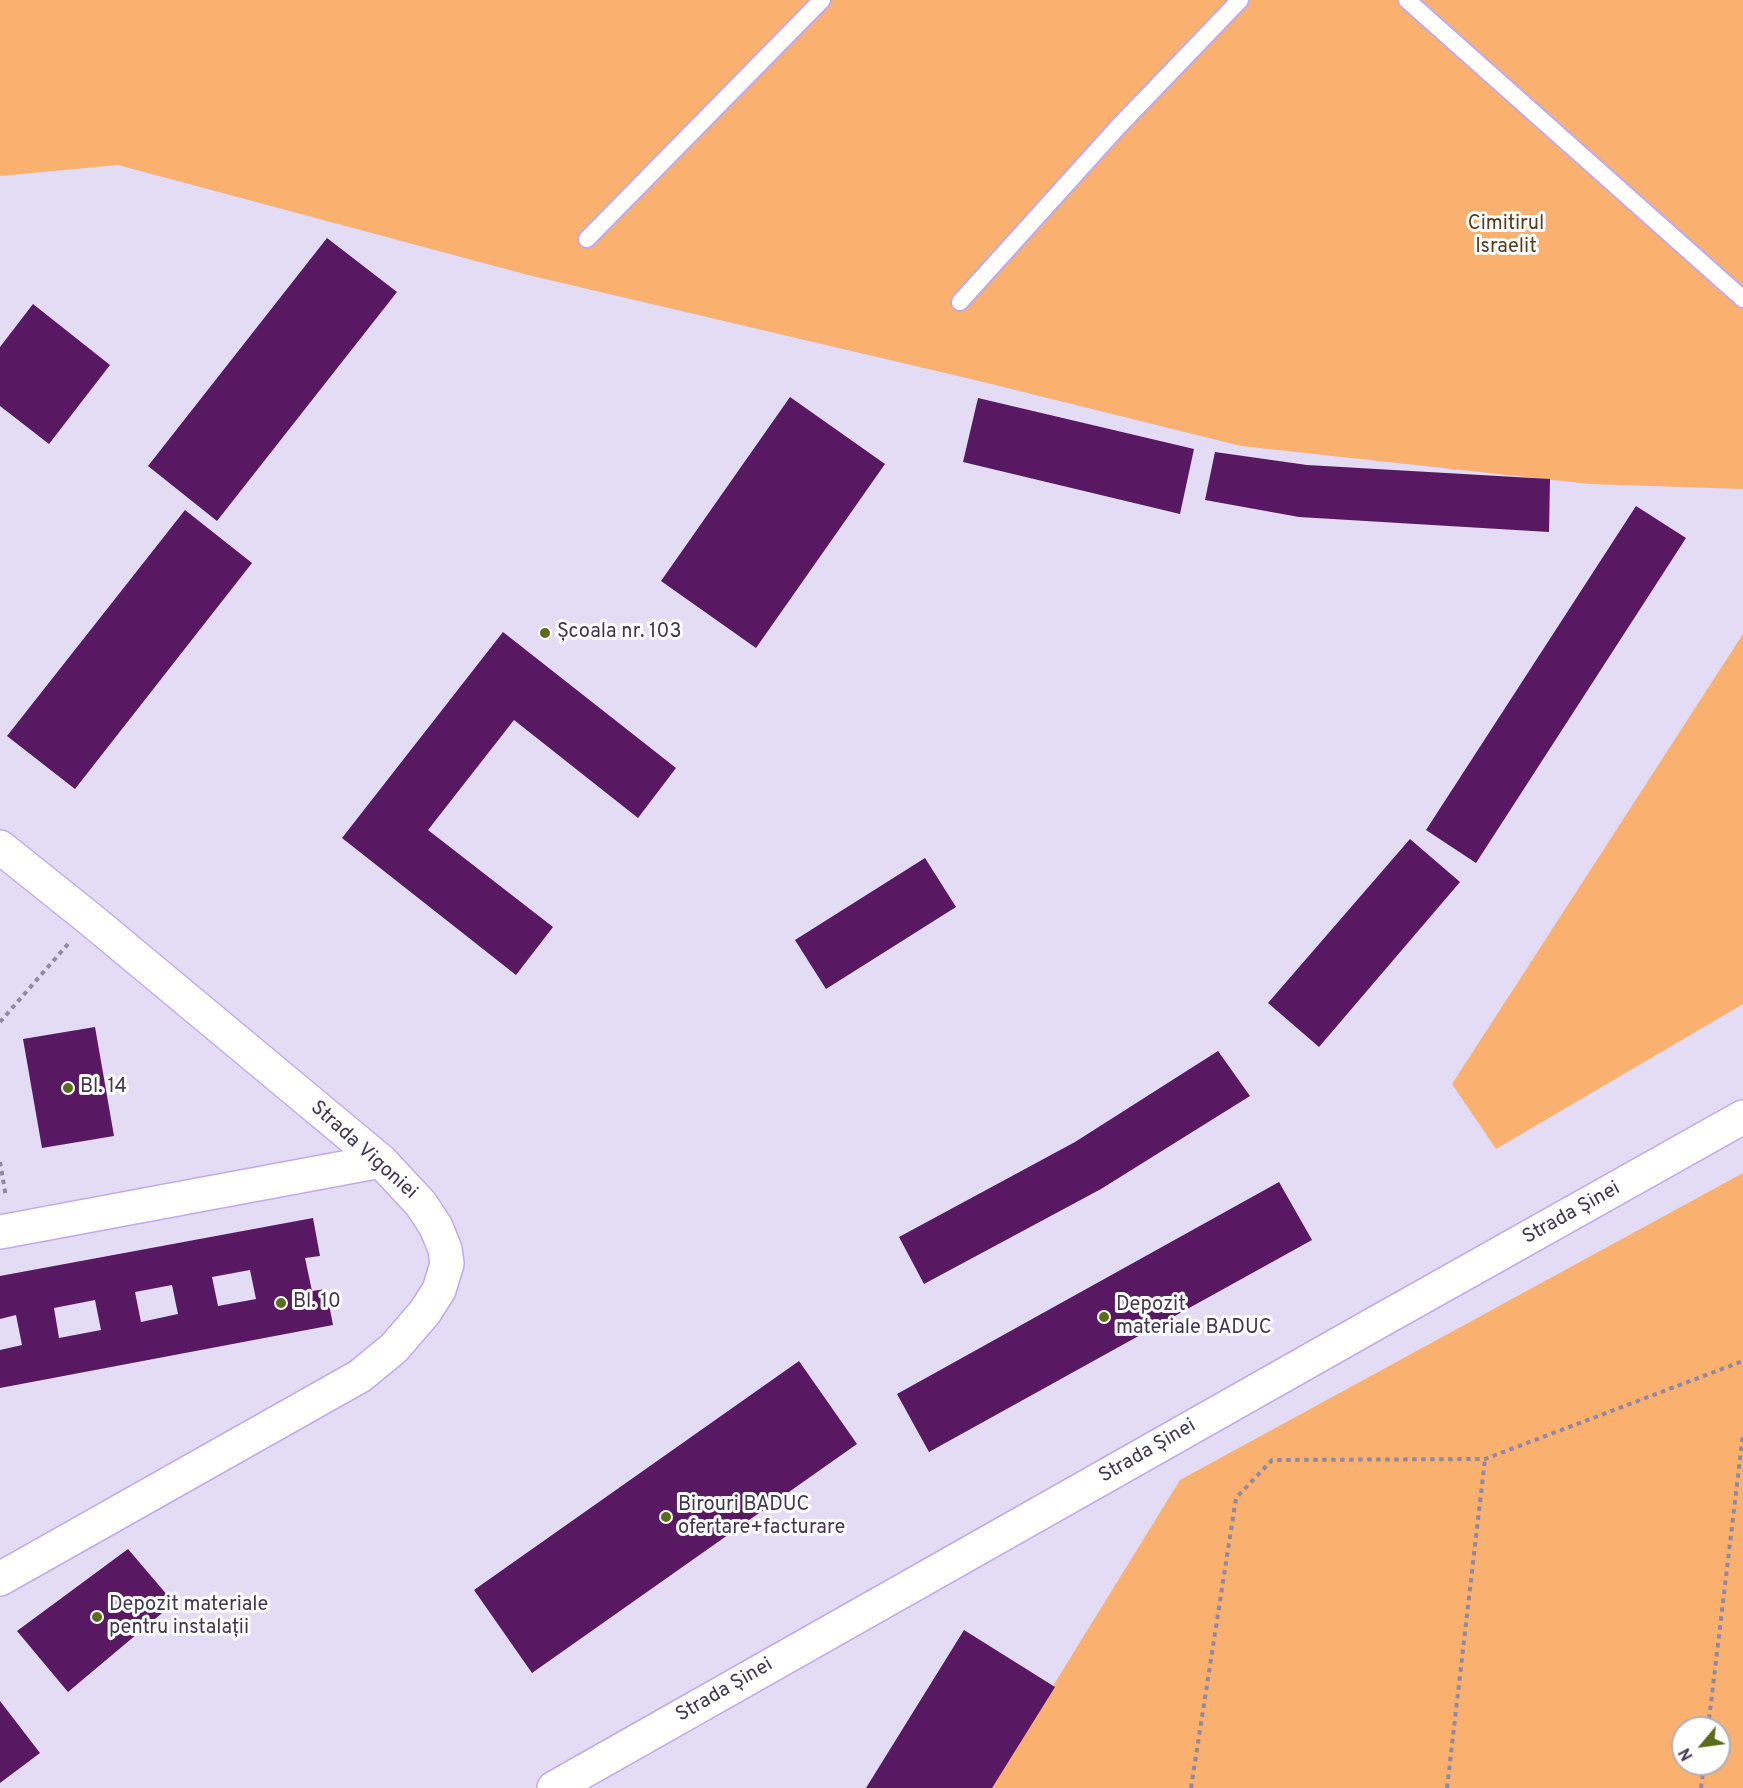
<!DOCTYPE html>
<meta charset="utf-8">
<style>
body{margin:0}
#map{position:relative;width:1743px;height:1788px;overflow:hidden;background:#e4dbf5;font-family:Overpass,sans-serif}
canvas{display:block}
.north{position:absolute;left:1671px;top:1716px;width:60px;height:60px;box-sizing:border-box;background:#fff;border:2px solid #b3afb9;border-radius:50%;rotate:241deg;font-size:16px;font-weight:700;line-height:24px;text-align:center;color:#403650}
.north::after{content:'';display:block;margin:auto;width:21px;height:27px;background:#5b6d1a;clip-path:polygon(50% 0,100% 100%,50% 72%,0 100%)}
</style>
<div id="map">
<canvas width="1743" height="1788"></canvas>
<div class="north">N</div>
</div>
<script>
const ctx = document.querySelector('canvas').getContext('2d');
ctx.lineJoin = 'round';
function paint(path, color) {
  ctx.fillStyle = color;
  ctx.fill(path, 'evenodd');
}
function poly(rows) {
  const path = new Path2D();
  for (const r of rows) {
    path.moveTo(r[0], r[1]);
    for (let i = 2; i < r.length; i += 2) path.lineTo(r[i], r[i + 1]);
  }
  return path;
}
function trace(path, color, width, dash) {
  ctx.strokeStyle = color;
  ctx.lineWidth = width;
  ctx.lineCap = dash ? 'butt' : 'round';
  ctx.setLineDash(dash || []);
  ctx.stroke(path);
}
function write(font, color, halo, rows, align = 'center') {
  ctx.font = font + ' Overpass,sans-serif';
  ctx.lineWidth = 6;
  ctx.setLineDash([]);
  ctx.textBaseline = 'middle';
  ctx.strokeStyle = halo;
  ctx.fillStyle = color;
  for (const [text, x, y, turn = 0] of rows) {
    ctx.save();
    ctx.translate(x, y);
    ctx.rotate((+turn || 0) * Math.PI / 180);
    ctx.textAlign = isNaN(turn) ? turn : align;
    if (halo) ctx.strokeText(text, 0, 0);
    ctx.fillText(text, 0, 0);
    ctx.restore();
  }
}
const green = poly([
 [0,0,1743,0,1743,489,1590,484,1241,446,979,381,528,275,118,165,0,176],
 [1743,634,1743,1004,1496,1149,1452,1084],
 [1743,1173,1743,1788,990,1788,1180,1480],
 [1683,1728,1719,1728,1719,1764,1683,1764]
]);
const building = poly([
 [327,238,397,292,217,521,148,466],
 [33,304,110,365,49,444,0,406,0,347],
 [790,397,885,464,756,648,661,581],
 [978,398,1194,449,1180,514,963,462],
 [1215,452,1307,465,1550,479,1549,532,1299,517,1205,500],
 [1636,506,1686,538,1476,863,1426,830],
 [185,510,252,563,75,789,7,736],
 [503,632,676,768,638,818,514,720,428,830,553,927,516,975,342,838],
 [1410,839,1460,882,1319,1047,1268,1003],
 [925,858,956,907,826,989,795,940],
 [95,1027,114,1136,42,1148,23,1039],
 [1218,1051,1250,1096,1101,1189,924,1284,899,1237,1075,1142],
 [1279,1182,1312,1240,929,1452,897,1394],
 [313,1218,320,1256,305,1258,312,1291,326,1289,333,1325,0,1388,0,1350,22,1345,16,1315,0,1319,0,1276],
 [250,1270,256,1299,218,1306,212,1277],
 [172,1285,178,1314,141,1322,135,1292],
 [95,1300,101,1330,59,1338,54,1308],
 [799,1361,857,1444,532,1673,474,1590],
 [128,1549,174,1603,68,1692,17,1631],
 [964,1630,1055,1687,992,1788,866,1788],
 [0,1701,40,1753,0,1783]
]);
const path = poly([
 [0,1022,68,944],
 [0,1162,6,1197],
 [1708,1728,1743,1434],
 [1191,1788,1236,1498,1272,1460,1485,1459,1743,1361],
 [1447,1788,1485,1459],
 [1701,1788,1704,1764]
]);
const lane = poly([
 [1407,0,1743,299],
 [587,239,822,0],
 [960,302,1118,127,1240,0]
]);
const street = poly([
 [0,847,90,919,381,1161,421,1204,436,1227,445,1249,447,1264,439,1290,425,1312,394,1348,360,1376,0,1579],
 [0,1232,381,1161],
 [554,1788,1376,1323,1743,1117]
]);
const markers = [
 [545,633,6,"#5b6d1a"],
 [68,1088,6,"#5b6d1a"],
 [281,1303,6,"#5b6d1a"],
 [1104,1317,6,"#5b6d1a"],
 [666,1517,6,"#5b6d1a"],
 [97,1617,6,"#5b6d1a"]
];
const parkNames = [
 ["Cimitirul",1506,225],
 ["Israelit",1506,248]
];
const poiNames = [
 ["Școala nr. 103",557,633],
 ["Bl. 14",80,1088],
 ["Bl. 10",293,1303],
 ["Depozit",1116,1306],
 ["materiale BADUC",1116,1329],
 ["Birouri BADUC",678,1506],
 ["ofertare+facturare",678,1529],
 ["Depozit materiale",109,1606],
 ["pentru instalații",109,1629]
];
const streetNames = [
 ["Strada Vigoniei",363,1151,42],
 ["Strada Șinei",1572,1214,-29],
 ["Strada Șinei",1148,1452,-30],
 ["Strada Șinei",725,1691,-30]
];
paint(green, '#fab170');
paint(building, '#581962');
trace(lane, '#c2aaea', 20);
trace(street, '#c2aaea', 36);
trace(path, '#9188a2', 4, [4.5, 4.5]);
trace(lane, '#fff', 16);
trace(street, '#fff', 33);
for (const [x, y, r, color] of markers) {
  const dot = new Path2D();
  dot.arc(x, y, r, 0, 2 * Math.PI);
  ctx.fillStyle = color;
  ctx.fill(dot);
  trace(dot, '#fff', 2);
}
write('20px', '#5a391a', '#fff', parkNames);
write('20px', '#403650', '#fff', poiNames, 'left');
write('20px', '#403650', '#fff', streetNames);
</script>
